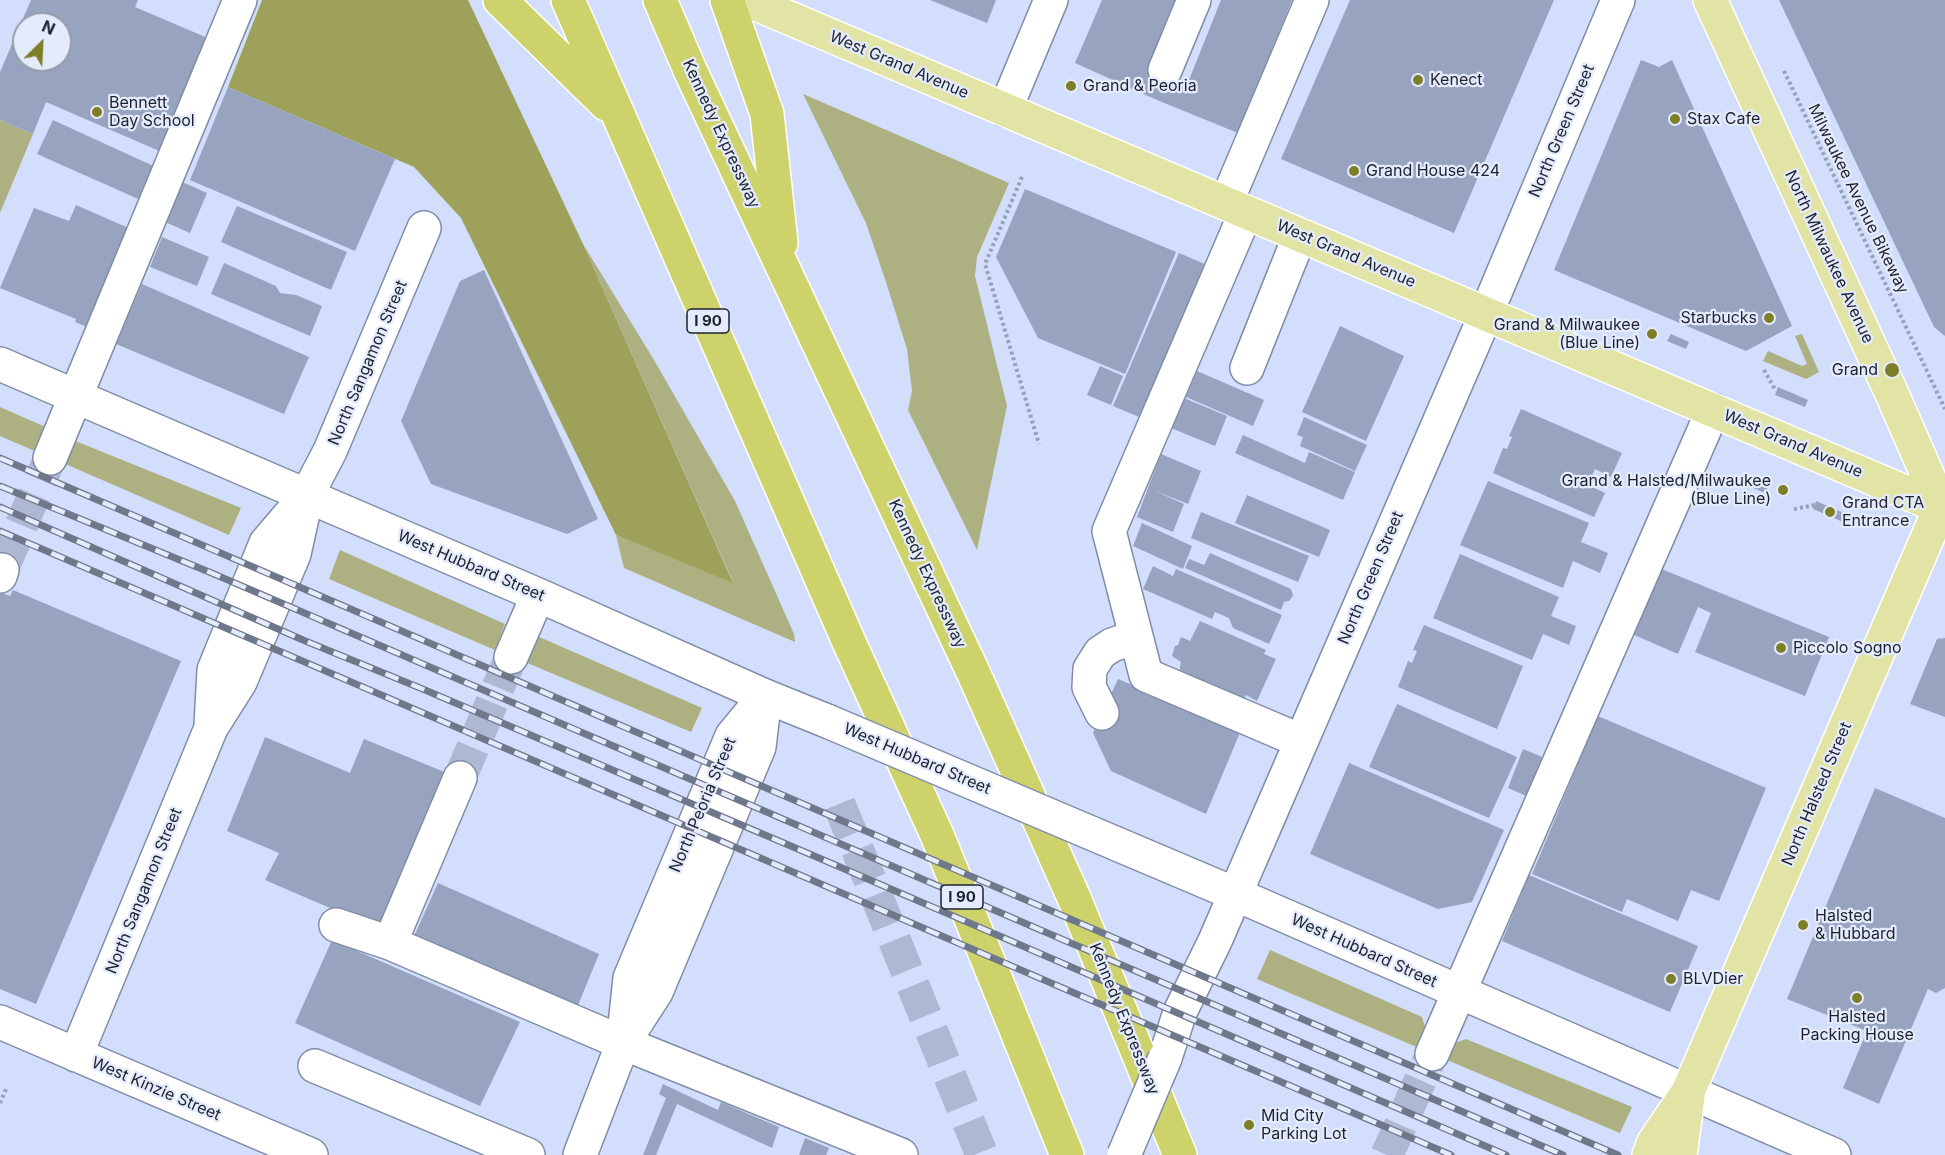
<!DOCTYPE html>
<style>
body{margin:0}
#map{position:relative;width:1945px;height:1155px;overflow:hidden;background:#d2defc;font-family:Inter,sans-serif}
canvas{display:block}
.north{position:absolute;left:12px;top:12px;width:60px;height:60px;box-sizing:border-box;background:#e4ebfd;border:2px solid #959baa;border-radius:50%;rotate:24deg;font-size:16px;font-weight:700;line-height:24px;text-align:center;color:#1e222d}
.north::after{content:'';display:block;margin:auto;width:21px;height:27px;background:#7d7f28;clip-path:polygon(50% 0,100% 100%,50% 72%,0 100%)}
</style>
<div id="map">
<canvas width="1945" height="1155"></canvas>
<div class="north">N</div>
</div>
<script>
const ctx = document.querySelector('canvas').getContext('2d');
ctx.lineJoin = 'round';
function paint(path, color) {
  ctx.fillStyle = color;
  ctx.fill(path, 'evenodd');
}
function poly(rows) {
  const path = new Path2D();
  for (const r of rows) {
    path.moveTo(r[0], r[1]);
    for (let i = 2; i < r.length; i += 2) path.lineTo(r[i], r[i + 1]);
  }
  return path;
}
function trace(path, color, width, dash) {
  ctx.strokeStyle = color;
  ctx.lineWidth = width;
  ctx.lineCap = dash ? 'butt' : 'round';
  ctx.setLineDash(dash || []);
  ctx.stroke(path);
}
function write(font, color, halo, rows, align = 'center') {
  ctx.font = font + ' Inter,sans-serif';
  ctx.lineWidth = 4.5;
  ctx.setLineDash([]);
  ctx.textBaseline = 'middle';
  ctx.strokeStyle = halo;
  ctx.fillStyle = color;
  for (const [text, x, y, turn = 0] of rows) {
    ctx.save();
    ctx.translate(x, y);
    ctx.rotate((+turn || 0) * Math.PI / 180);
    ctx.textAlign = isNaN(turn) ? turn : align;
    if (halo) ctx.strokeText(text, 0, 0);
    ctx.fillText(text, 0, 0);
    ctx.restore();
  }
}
const green = poly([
 [803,94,1009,183,977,257,975,276,1007,406,977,550,908,410,912,391,907,349,885,279,866,223],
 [0,120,33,134,0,213],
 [583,244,654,360,735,501,794,634,795,642,624,568,616,535,733,582],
 [1802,334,1819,372,1806,379,1763,361,1768,351,1802,366,1807,364,1795,336],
 [0,407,48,428,37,452,0,436],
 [73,440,241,508,229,535,63,463],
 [340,550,505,624,495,650,329,579],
 [537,636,702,708,691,732,525,662],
 [1270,950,1422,1017,1426,1030,1419,1048,1257,979],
 [1466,1039,1632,1107,1620,1133,1447,1060,1455,1043]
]);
const forest = poly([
 [262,0,468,0,583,244,733,583,616,535,461,218,414,167,228,87]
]);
const building = poly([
 [31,0,138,0,135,7,210,39,164,153,46,102,33,134,0,120,0,72],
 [24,24,60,24,60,60,24,60],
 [930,0,996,0,987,23],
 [1102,0,1177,0,1149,69,1187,85,1221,0,1292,0,1238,133,1157,100,1075,63],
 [1350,0,1554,0,1454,233,1281,159],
 [1779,0,1945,0,1945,336,1934,327],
 [1641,60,1659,67,1672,60,1792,326,1746,351,1554,270],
 [228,87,395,159,355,251,190,180],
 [53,120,160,169,145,202,37,154],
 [180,181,207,193,190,233,163,221],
 [1025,189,1176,252,1125,374,1038,338,996,257],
 [76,205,133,230,92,329,75,322,76,319,0,288,34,208,69,221],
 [237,206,347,252,331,290,221,242],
 [162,237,209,257,197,286,150,267],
 [1179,253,1212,267,1146,420,1113,406],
 [224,263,276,286,280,293,296,295,322,306,310,336,211,294],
 [484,270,598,519,567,534,431,484,401,421,460,281],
 [142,284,309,357,284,414,116,344],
 [1340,326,1404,356,1366,441,1302,412],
 [1671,334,1689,342,1686,349,1667,341],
 [1100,366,1123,376,1111,405,1087,395],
 [1197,371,1264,400,1253,426,1186,397],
 [1778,387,1808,400,1805,407,1775,395],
 [1184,398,1227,416,1215,446,1171,428],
 [1521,409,1622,453,1611,477,1595,469,1588,485,1605,493,1594,517,1493,473,1503,448,1507,449,1512,437,1509,436],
 [1304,417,1367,445,1355,471,1300,446,1303,437,1297,435],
 [1243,435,1305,463,1309,452,1355,472,1343,500,1235,453],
 [1161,454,1201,471,1188,504,1153,490,1184,504,1173,532,1137,517],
 [1749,479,1768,487,1765,493,1746,485],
 [1488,481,1589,523,1581,542,1608,553,1600,573,1573,561,1563,588,1460,545],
 [1247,495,1330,530,1319,557,1235,523],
 [1816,501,1846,514,1843,522,1813,509],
 [1201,512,1309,556,1298,582,1191,538],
 [1142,523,1192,546,1183,569,1133,546],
 [1210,553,1291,589,1293,596,1289,601,1284,602,1281,610,1185,568,1189,559,1204,565],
 [1460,554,1559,597,1551,616,1576,626,1569,645,1543,634,1532,660,1433,618],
 [1153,566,1173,576,1176,569,1282,615,1269,644,1233,628,1229,618,1215,612,1212,619,1143,589],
 [1659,568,1829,637,1805,696,1695,652,1711,613,1698,607,1678,654,1632,634],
 [13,590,181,661,36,1004,0,989,0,592,10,596],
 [1200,621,1266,650,1264,654,1276,659,1257,701,1246,695,1244,699,1179,672,1181,662,1172,656,1175,646,1178,645,1181,637,1190,641],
 [1424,625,1523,666,1497,729,1398,687,1408,661,1412,663,1417,651,1413,650],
 [1945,638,1945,717,1910,704,1937,639],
 [1118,679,1241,730,1206,814,1111,771,1093,733],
 [1397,704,1517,757,1489,818,1369,767],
 [1598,716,1766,788,1719,901,1691,890,1678,921,1627,899,1622,912,1532,874],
 [265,737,350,773,364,739,447,773,381,930,265,880,279,853,227,831],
 [1523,749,1547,759,1531,798,1508,788],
 [1349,763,1504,830,1472,902,1438,909,1310,854],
 [1875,788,1945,818,1945,988,1936,993,1928,989,1879,1104,1843,1088,1867,1031,1787,999],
 [1529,875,1698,946,1670,1012,1502,941],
 [438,883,599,954,574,1015,410,945],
 [332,940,520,1022,480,1106,295,1023],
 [663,1084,718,1110,721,1102,779,1127,772,1148,677,1104,656,1155,643,1155,666,1098,659,1094],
 [805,1138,829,1148,826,1155,799,1155]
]);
const minorTunnel = poly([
 [2,570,50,458],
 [460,778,511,657],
 [839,804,982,1155],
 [1387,1155,1432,1054]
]);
const path = poly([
 [1784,71,1945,409],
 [1022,177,985,264,1039,444],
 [1764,370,1776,391],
 [1794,509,1815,505],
 [0,1103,6,1089]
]);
const minor = poly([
 [1165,70,1194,0],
 [1005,110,1051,0],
 [1226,203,1312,0],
 [1246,212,1109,531,1146,675,1301,741],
 [0,364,538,595,765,696,827,721],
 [1247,368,1300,235],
 [50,458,240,0],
 [0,576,2,570],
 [511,657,538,595],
 [1102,713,1089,687,1090,669,1100,653,1112,645,1136,637],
 [211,726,214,670,266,543,307,495,330,451,424,228],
 [1117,844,1235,894,1834,1155],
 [336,925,390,943,623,1043,901,1155],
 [390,943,460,778],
 [0,1022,311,1155],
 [624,1035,630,978,732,736,765,696],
 [1432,1054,1713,410],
 [76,1055,211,728,240,682,294,554,307,495],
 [1165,1058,1180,1012,1215,941,1486,314,1618,0],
 [315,1066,528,1155],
 [580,1155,623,1043,656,992,759,747,765,696]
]);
const major = poly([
 [747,0,1945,509],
 [1710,0,1892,394,1945,515],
 [1649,1155,1654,1142,1688,1092,1945,497],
 [1680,1155,1688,1096]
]);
const highway = poly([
 [500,0,606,104],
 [568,0,849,642,937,835,1067,1155],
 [660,0,690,70,973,672,1074,898,1180,1155],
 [727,0,767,114,781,243]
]);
const rail = poly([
 [0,458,1618,1155],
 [0,486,214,574,1563,1155],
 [0,507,303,640,425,690,833,864,1506,1155],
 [0,531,1451,1155]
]);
const minorBridge = poly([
 [827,721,1117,844],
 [1124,1155,1165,1058]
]);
const markers = [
 [1418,80,6,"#7d7f28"],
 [1071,86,6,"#7d7f28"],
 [97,112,6,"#7d7f28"],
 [1675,119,6,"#7d7f28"],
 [1354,171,6,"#7d7f28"],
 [1769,318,6,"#7d7f28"],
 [1652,334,6,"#7d7f28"],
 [1892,370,8,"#7d7f28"],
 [1783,490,6,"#7d7f28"],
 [1830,512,6,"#7d7f28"],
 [1781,648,6,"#7d7f28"],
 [1803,925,6,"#7d7f28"],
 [1671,979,6,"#7d7f28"],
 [1857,998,6,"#7d7f28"],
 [1249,1125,6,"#7d7f28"]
];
const shields = [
 [708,321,42],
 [962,897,42]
];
const shieldNames = [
 ["I 90",708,321],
 ["I 90",962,897]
];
const streetNames = [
 ["West Grand Avenue",899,65,23],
 ["North Green Street",1562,131,-67],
 ["Kennedy Expressway",721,134,65],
 ["Milwaukee Avenue Bikeway",1858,199,64],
 ["West Grand Avenue",1346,254,23],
 ["North Milwaukee Avenue",1829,257,65],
 ["North Sangamon Street",368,363,-67],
 ["West Grand Avenue",1793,444,23],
 ["West Hubbard Street",471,566,23],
 ["Kennedy Expressway",927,574,65],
 ["North Green Street",1371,578,-67],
 ["West Hubbard Street",917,759,23],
 ["North Halsted Street",1817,794,-67],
 ["North Peoria Street",703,805,-67],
 ["North Sangamon Street",144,891,-68],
 ["West Hubbard Street",1364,951,24],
 ["Kennedy Expressway",1124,1019,68],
 ["West Kinzie Street",156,1089,23]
];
const poiNames = [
 ["Kenect",1430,80],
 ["Grand & Peoria",1083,86],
 ["Bennett",109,103],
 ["Day School",109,121],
 ["Stax Cafe",1687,119],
 ["Grand House 424",1366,171],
 ["Starbucks",1757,318,"right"],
 ["Grand & Milwaukee",1640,325,"right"],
 ["(Blue Line)",1640,343,"right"],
 ["Grand",1878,370,"right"],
 ["Grand & Halsted/Milwaukee",1771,481,"right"],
 ["(Blue Line)",1771,499,"right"],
 ["Grand CTA",1842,503],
 ["Entrance",1842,521],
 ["Piccolo Sogno",1793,648],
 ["Halsted",1815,916],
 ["& Hubbard",1815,934],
 ["BLVDier",1683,979],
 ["Halsted",1857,1017,"center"],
 ["Packing House",1857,1035,"center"],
 ["Mid City",1261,1116],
 ["Parking Lot",1261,1134]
];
paint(green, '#adb080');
paint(forest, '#9ea159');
paint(building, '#97a3bf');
trace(minorTunnel, '#aeb8d3', 33, [33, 16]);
trace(minor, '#818da8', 36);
trace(major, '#fff', 36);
trace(highway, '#fff', 36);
trace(path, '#96a0b8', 4, [3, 3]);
trace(minor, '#fff', 33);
trace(major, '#e2e4a6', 33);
trace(highway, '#ced26b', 33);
trace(rail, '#6f778a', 7);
trace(rail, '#e4ebfd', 4.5, [14]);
trace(minorBridge, '#818da8', 36, []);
trace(minorBridge, '#fff', 33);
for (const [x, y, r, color] of markers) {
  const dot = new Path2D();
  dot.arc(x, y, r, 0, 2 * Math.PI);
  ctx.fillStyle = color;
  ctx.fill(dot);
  trace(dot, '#e4ebfd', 2);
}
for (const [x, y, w] of shields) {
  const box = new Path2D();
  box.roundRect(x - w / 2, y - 12, w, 24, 4.5);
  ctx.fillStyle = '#e4ebfd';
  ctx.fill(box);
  trace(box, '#1e222d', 1.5);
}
write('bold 15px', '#1e222d', null, shieldNames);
write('16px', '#1e222d', '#e4ebfd', streetNames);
write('16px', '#1e222d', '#e4ebfd', poiNames, 'left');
</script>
